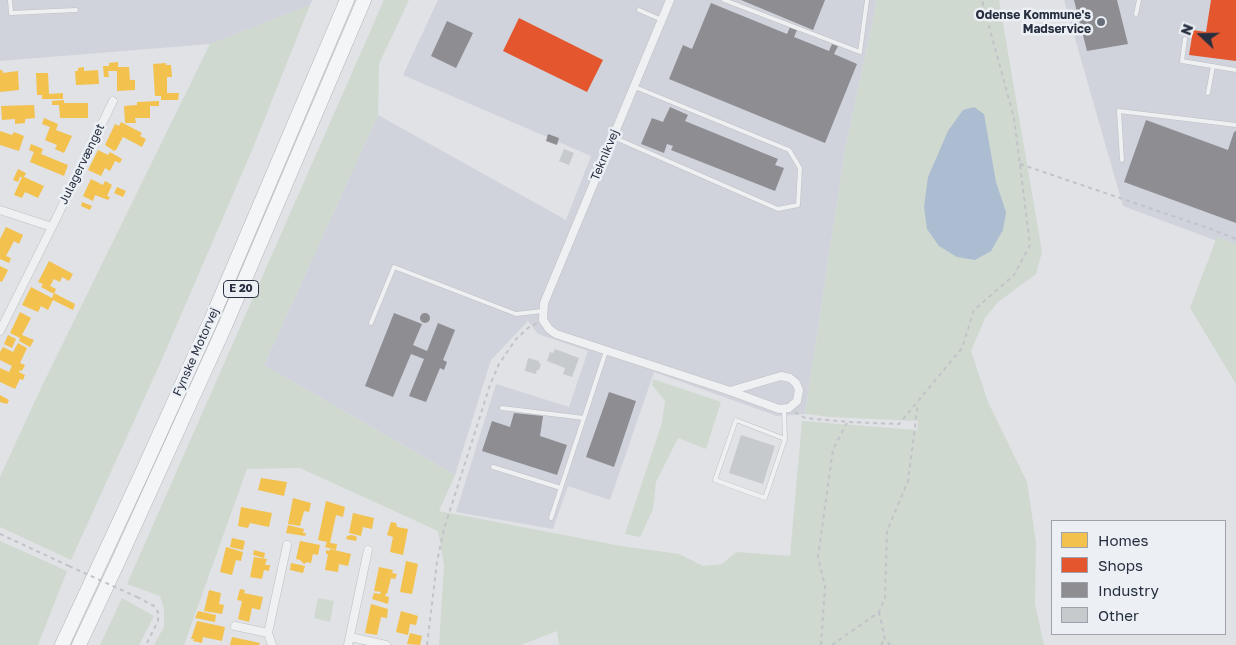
<!DOCTYPE html>
<meta charset="utf-8">
<style>
body{margin:0}
#map{position:relative;width:1236px;height:645px;overflow:hidden;background:#e0e2e5;font-family:"Golos Text",sans-serif}
canvas{display:block}
.legend{position:absolute;left:1051px;top:520px;width:175px;height:115px;box-sizing:border-box;background:#ecf0f5;border:1px solid #9da2ac;margin:0;padding:6px 9px;list-style:none;font-size:15px;color:#262e3f}
.legend li{display:flex;align-items:center;gap:10px;height:25px}
.legend b{width:25px;border:1px solid #9da2ac}
.north{position:absolute;left:1176px;top:10px;width:50px;height:50px;-webkit-text-stroke:4px #ecf0f5;paint-order:stroke;rotate:291deg;font-size:14px;font-weight:700;line-height:20px;text-align:center;color:#262e3f}
.north::after{content:'';display:block;margin:auto;width:18px;height:22px;background:#262e3f;clip-path:polygon(50% 0,100% 100%,50% 72%,0 100%)}
</style>
<div id="map">
<canvas width="1236" height="645"></canvas>
<ul class="legend">
<li><b style="height:14px;background:#f2c14e"></b>Homes</li>
<li><b style="height:14px;background:#e4572e"></b>Shops</li>
<li><b style="height:14px;background:#8d8d92"></b>Industry</li>
<li><b style="height:14px;background:#c7cacd"></b>Other</li>
</ul>
<div class="north">N</div>
</div>
<script>
const ctx = document.querySelector('canvas').getContext('2d');
ctx.lineJoin = 'round';
function paint(path, color) {
  ctx.fillStyle = color;
  ctx.fill(path, 'evenodd');
}
function poly(rows) {
  const path = new Path2D();
  for (const r of rows) {
    if (r.length === 3) {
      path.moveTo(r[0] + r[2], r[1]);
      path.arc(r[0], r[1], r[2], 0, 2 * Math.PI);
      continue;
    }
    path.moveTo(r[0], r[1]);
    for (let i = 2; i < r.length; i += 2) path.lineTo(r[i], r[i + 1]);
  }
  return path;
}
function trace(path, color, width, dash) {
  ctx.strokeStyle = color;
  ctx.lineWidth = width;
  ctx.lineCap = dash ? 'butt' : 'round';
  ctx.setLineDash(dash || []);
  ctx.stroke(path);
}
function write(font, color, halo, rows, align = 'center') {
  ctx.font = font + ' "Golos Text",sans-serif';
  ctx.lineWidth = 5;
  ctx.setLineDash([]);
  ctx.textBaseline = 'middle';
  ctx.strokeStyle = halo;
  ctx.fillStyle = color;
  for (const [text, x, y, turn = 0] of rows) {
    ctx.save();
    ctx.translate(x, y);
    ctx.rotate((+turn || 0) * Math.PI / 180);
    ctx.textAlign = isNaN(turn) ? turn : align;
    if (halo) ctx.strokeText(text, 0, 0);
    ctx.fillText(text, 0, 0);
    ctx.restore();
  }
}
const built = poly([
 [0,0,312,0,310,5,210,44,0,61],
 [438,0,877,0,845,150,805,414,777,416,654,372,610,500,568,486,553,529,456,512,496,384,569,407,588,351,538,334,528,321,491,360,455,475,264,365,378,115,566,220,591,156,403,75],
 [1064,0,1236,0,1236,248,1123,206]
]);
const green = poly([
 [384,0,409,0,379,64,378,115,264,365,455,475,439,511,621,546,679,554,703,566,722,564,736,552,790,556,802,421,917,430,918,421,831,417,805,414,845,150,877,0,999,0,1042,252,1036,274,998,302,985,318,971,351,988,402,1027,482,1036,543,1035,604,1044,645,559,645,557,631,521,645,439,645,444,565,438,531,300,468,247,469,184,645,154,645,164,627,164,609,160,596,127,584],
 [310,5,253,148,159,366,71,560,0,527,0,477,41,388,210,44],
 [1217,237,1236,244,1236,384,1190,308],
 [653,379,721,402,706,449,678,438,656,482,653,509,640,537,625,534,662,423,665,401,652,385],
 [0,541,67,571,38,645,0,645],
 [122,598,154,616,139,645,100,645],
 [318,598,334,601,330,622,314,618]
]);
const water = poly([
 [974,107,984,114,996,182,1006,212,1003,230,991,251,975,260,957,257,939,246,927,229,924,207,928,177,948,131,963,110]
]);
const homes = poly([
 [118,62,118,67,129,67,130,80,135,80,135,90,117,91,117,71,108,71,109,77,104,77,103,66,109,66,109,63],
 [166,63,166,65,171,65,172,77,167,77,167,93,179,93,178,100,161,100,161,96,155,96,153,64],
 [84,67,84,71,98,70,99,84,76,85,75,71,78,71,78,68],
 [0,70,2,70,3,73,18,71,19,90,0,92],
 [36,73,48,73,49,94,63,93,63,99,42,99,42,95,37,95],
 [64,100,64,103,88,103,88,118,60,118,59,105,52,105,52,101],
 [159,101,159,106,150,106,150,118,135,118,136,123,125,123,124,106,137,105,137,102],
 [34,105,35,118,25,119,25,123,15,124,15,119,2,120,1,106],
 [44,118,58,124,56,130,72,136,64,153,55,149,57,145,45,140,50,127,42,124],
 [121,122,142,133,140,136,146,139,142,147,123,137,116,150,114,151,105,145,115,124,119,126],
 [0,131,12,135,14,132,24,136,19,151,0,145],
 [31,144,43,149,41,154,68,165,64,176,30,162,34,152,29,150],
 [98,150,108,155,110,152,122,159,120,163,115,161,110,171,105,168,101,176,88,170],
 [18,169,26,173,24,177,44,186,38,198,25,192,22,198,14,195,22,177,20,177,18,182,13,180],
 [91,179,103,185,105,181,112,185,107,196,110,197,108,200,95,195,93,201,83,196],
 [117,187,126,191,123,197,114,193],
 [82,202,92,206,90,210,81,206],
 [6,227,23,235,19,244,14,241,6,256,11,258,9,263,0,259,0,239],
 [49,261,73,274,69,281,62,277,60,282,54,279,50,286,56,289,54,294,41,287,43,284,38,282],
 [0,266,8,270,2,282,0,281],
 [31,287,52,298,54,293,75,304,73,310,53,300,48,310,41,306,38,312,22,305],
 [20,312,31,318,22,335,34,340,30,347,19,341,20,338,10,333],
 [8,335,16,339,12,348,4,344],
 [18,343,27,348,20,363,25,365,22,371,20,370,19,372,25,375,23,380,20,379,15,389,0,382,0,368,9,372,12,366,0,360,0,352,3,347,13,352],
 [0,395,9,400,7,404,0,402],
 [261,478,287,482,284,496,258,490],
 [293,498,311,503,309,512,304,511,300,526,288,524],
 [326,501,345,507,343,517,336,515,330,543,337,544,336,550,325,547,327,542,318,540],
 [241,507,272,513,269,527,250,523,248,528,238,526],
 [353,513,374,518,372,529,363,527,361,536,349,533],
 [391,522,396,523,397,527,408,529,403,555,390,552,393,537,387,535],
 [288,525,304,529,303,533,306,533,305,536,286,533],
 [352,535,357,537,356,541,346,539,347,536],
 [232,538,245,541,243,550,230,547],
 [300,541,320,545,318,555,313,554,311,563,307,562,304,564,300,560,296,559],
 [226,547,243,552,241,561,236,560,232,575,220,572],
 [330,549,351,554,348,566,339,564,338,572,325,570,328,554,326,554,326,550,329,551],
 [254,550,265,553,264,558,253,555],
 [254,557,267,559,265,565,270,565,269,571,264,570,262,579,250,577],
 [406,561,418,564,412,594,400,592],
 [291,563,305,566,303,573,290,570],
 [379,567,393,570,392,573,397,574,395,579,391,578,387,594,386,593,385,596,389,597,388,604,372,599,374,593,380,594,381,592,374,591],
 [240,589,245,590,244,593,263,597,260,610,252,608,249,622,238,619,242,601,237,600],
 [209,590,221,593,219,604,224,605,222,614,204,611],
 [371,604,388,609,387,618,381,617,377,635,365,633],
 [198,611,216,615,215,622,195,618],
 [401,611,418,616,416,625,410,624,408,635,396,632],
 [197,621,225,627,222,641,203,637,202,643,193,641,194,639,191,639],
 [410,633,422,636,420,645,407,644],
 [232,637,260,643,259,645,230,645]
]);
const shops = poly([
 [1211,0,1236,0,1236,61,1189,55,1193,30,1206,32],
 [519,18,603,60,587,92,503,51]
]);
const industry = poly([
 [741,0,825,0,813,30],
 [1074,0,1117,0,1128,44,1087,51],
 [711,3,787,34,790,27,797,30,794,37,829,51,832,44,838,46,834,54,857,64,825,143,669,79,683,45,692,49],
 [447,21,473,33,456,68,431,56],
 [670,107,688,115,685,121,778,159,775,165,784,168,775,191,671,150,673,146,667,144,664,153,641,144,652,118,663,122],
 [1146,120,1228,150,1234,132,1236,131,1236,223,1124,182],
 [548,134,559,138,557,145,546,141],
 [425,318,5],
 [394,313,422,324,413,345,427,351,438,323,455,330,443,360,447,362,444,370,440,368,426,402,409,396,424,359,411,354,393,397,365,386],
 [609,392,636,401,614,467,586,457],
 [514,413,543,416,540,436,567,445,557,475,482,451,492,421,510,427]
]);
const building = poly([
 [564,149,574,153,569,165,559,161],
 [555,349,579,358,572,377,563,374,565,368,547,361,550,352,553,353],
 [528,358,539,361,539,363,541,364,539,370,537,370,536,374,525,371],
 [741,435,775,446,763,484,729,473]
]);
const path = poly([
 [1020,164,1211,229,1236,239],
 [795,412,805,418,848,422,899,424,962,348,974,310,1014,275,1030,245,1014,118,982,0],
 [0,534,69,566],
 [137,597,154,606,158,612,158,621,146,645],
 [879,612,885,639,890,645],
 [427,645,437,562,444,529,490,385,499,364,516,339,528,328,537,323],
 [821,645,825,586,818,557,833,449,847,423],
 [832,645,879,612,885,598,887,531,908,481,918,403],
 [881,645,885,639]
]);
const service = poly([
 [10,0,11,13,76,10],
 [724,0,860,52,867,0],
 [639,10,662,20],
 [1136,14,1139,0],
 [1185,39,1182,61,1236,70],
 [1208,93,1213,66],
 [613,137,778,209,798,205,800,168,789,150,635,87],
 [1122,160,1119,111,1236,125],
 [371,323,394,267,516,314,542,311],
 [502,408,584,418],
 [784,409,785,439,765,498,715,480,736,420,785,439],
 [493,467,561,488],
 [551,518,606,351]
]);
const minor = poly([
 [670,0,544,303,543,320,549,329,556,334,730,391,779,409,789,408,797,401,799,390,796,383,790,378,781,376,730,391],
 [0,210,52,227,113,101],
 [0,331,52,227],
 [235,626,268,633],
 [350,637,386,645],
 [272,645,268,633,287,545],
 [348,645,368,550]
]);
const motorway = poly([
 [62,645,141,475,211,320,347,0],
 [79,645,117,564,225,326,364,0]
]);
const pathBridge = poly([
 [69,566,137,597]
]);
const markers = [
 [1101,22,5,"#676d79"]
];
const shields = [
 [241,289,35]
];
const shieldNames = [
 ["E 20",241,289]
];
const poiNames = [
 ["Odense Kommune's",1091,15],
 ["Madservice",1091,29]
];
const streetNames = [
 ["Teknikvej",605,155,-67],
 ["Julagervænget",82,164,-64],
 ["Fynske Motorvej",196,352,-66]
];
paint(built, '#d0d3db');
paint(green, '#d0d9d0');
paint(water, '#acbcd1');
paint(homes, '#f2c14e');
paint(shops, '#e4572e');
paint(industry, '#8d8d92');
paint(building, '#c7cacd');
trace(service, '#bdbfc3', 5);
trace(minor, '#bdbfc3', 9);
trace(motorway, '#b2b5ba', 15);
trace(path, '#c2c3c8', 2, [4, 4]);
trace(service, '#eff0f2', 4);
trace(minor, '#eff0f2', 8);
trace(motorway, '#f4f5f6', 14);
trace(pathBridge, '#c2c3c8', 2, [4, 4]);
for (const [x, y, r, color] of markers) {
  const dot = new Path2D();
  dot.arc(x, y, r, 0, 2 * Math.PI);
  ctx.fillStyle = color;
  ctx.fill(dot);
  trace(dot, '#ecf0f5', 2);
}
for (const [x, y, w] of shields) {
  const box = new Path2D();
  box.roundRect(x - w / 2, y - 8.5, w, 17, 4);
  ctx.fillStyle = '#ecf0f5';
  ctx.fill(box);
  trace(box, '#262e3f', 1);
}
write('bold 11px', '#262e3f', null, shieldNames);
write('bold 12px', '#262e3f', '#ecf0f5', poiNames, 'right');
write('12px', '#262e3f', '#ecf0f5', streetNames);
</script>
